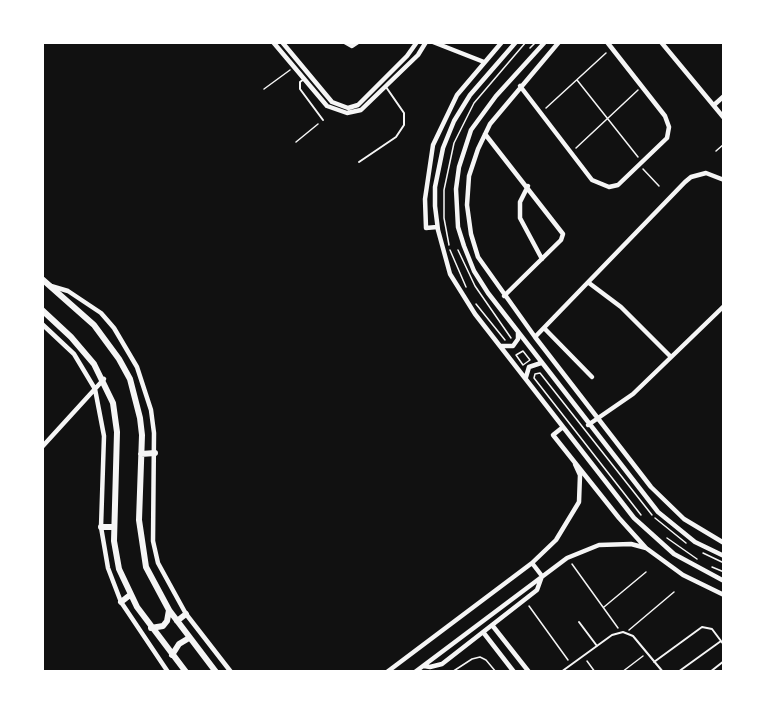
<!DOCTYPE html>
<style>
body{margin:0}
#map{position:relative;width:766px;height:714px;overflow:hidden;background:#111;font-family:"DejaVu Sans",sans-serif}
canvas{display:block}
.frame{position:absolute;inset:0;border:44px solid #fff;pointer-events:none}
</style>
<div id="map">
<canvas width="766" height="714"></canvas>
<div class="frame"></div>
</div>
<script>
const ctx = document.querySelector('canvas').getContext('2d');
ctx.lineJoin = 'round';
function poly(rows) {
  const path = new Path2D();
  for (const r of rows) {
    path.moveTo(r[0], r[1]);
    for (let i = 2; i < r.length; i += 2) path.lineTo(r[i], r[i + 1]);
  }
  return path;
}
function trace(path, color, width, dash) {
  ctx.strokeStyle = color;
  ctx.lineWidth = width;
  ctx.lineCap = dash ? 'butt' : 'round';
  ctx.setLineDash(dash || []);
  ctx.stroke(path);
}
const path = poly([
 [530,48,536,42],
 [577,80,638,157],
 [264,89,290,70],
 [546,108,606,53],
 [296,142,318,124],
 [576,148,638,90],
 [716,151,724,144],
 [643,169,659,186],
 [449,245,444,218,444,190,454,143,474,103,526,42],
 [450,250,466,287],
 [458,250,475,286,511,338],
 [476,304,505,340],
 [523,351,530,360,523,365,516,355,523,351],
 [641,515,534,378,535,374,540,373,652,515],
 [655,518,686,543],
 [667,538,697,559],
 [703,553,724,563],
 [572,564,618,628],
 [712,567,724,572],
 [529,606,568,660],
 [604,607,646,572],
 [629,630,674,592],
 [587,661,595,672],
 [452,672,472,659,480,657,486,660,496,672],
 [622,672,643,656]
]);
const service = poly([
 [304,79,300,82,300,89,323,120],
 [359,162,396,137,404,125,404,113,386,87],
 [579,622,597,646],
 [654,662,702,627,712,629,724,645],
 [561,672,612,635,623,632,633,636,663,672],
 [678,672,721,641],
 [710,672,724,661]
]);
const minor = poly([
 [273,42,327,106,347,113,361,110,418,55,426,42],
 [282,42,332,102,348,108,358,105,407,56,417,42],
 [345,42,352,46,358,42],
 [433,42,484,62],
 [516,42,470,95,454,121,443,148,435,187,435,206,438,230,450,274,475,314,634,518,674,554,724,581],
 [545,42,496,96,471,130,459,167,456,189,458,227,464,246,474,271,488,293,658,512,695,542,724,556],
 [559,42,490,124,478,149,469,176,467,205,471,234,478,257,535,337,651,487,684,519,724,543],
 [661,42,724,118],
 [520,86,592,180,609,187,618,185,667,138,669,127,665,116,607,42],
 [714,105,724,96],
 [485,134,563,234,561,240,504,296],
 [528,186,520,202,520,218,542,259],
 [437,227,426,228,425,199,433,145,457,95,502,42],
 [589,283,621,307,671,357],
 [51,286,68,291,101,313,114,328,137,367,151,410,154,433,153,541,158,563,186,614,231,672],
 [42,324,74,354,95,389,104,436,101,527,108,568,121,602,168,672],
 [545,329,592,377],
 [535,337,685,182,691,177,706,173,724,180],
 [501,346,513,346,518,339,518,333],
 [526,377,529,367,541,363],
 [588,425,633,394,724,306],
 [563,427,553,435,619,518,646,548,683,575,724,595],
 [42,447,104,379],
 [492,625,529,672],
 [483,632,514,672],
 [424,666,430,667,442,664,537,590,542,576,532,563],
 [387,672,532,563,556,540,579,502,580,475,575,464],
 [415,672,567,558,599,545,631,544,646,548]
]);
const secondary = poly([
 [42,279,94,325,119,359,130,379,140,418,142,435,139,520,146,567,169,610,216,672],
 [42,310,71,337,94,364,113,403,117,432,114,541,119,569,137,607,186,672],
 [141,454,155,453],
 [101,527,113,527],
 [121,602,130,595],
 [177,621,186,614],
 [151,628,163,626,167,621,169,610],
 [172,655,179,644,189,638]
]);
trace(path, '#f5f5f5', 1.5);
trace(service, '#f5f5f5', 2);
trace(minor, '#f5f5f5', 4.5);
trace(secondary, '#f5f5f5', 6);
</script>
